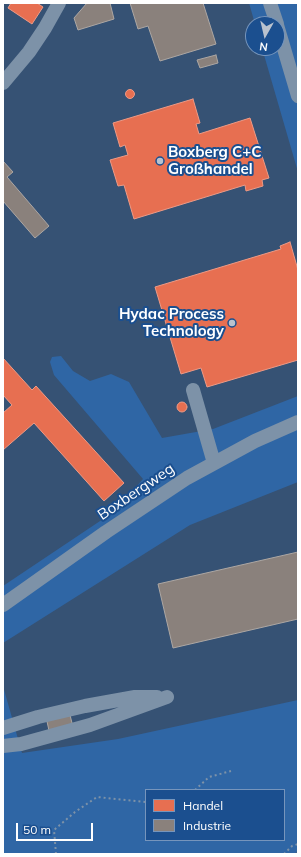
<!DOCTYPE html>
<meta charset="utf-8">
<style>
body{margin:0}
#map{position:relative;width:301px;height:857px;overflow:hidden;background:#365274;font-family:Mulish,sans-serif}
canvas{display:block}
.frame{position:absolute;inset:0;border:4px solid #fff;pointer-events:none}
.legend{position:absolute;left:145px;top:789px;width:140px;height:52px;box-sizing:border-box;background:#1b4f8f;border:1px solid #7695bc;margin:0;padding:5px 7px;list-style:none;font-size:12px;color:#fff}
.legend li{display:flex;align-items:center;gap:8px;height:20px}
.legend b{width:20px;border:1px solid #7695bc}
.north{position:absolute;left:245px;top:16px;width:40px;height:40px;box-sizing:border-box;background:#1b4f8f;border:1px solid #7695bc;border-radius:50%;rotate:188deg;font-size:11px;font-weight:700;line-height:16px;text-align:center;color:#fff}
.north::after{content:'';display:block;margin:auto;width:14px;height:18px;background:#b9c2ce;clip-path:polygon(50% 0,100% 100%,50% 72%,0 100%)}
.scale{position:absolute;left:16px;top:823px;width:77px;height:18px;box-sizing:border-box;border:2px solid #fff;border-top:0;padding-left:5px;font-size:12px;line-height:14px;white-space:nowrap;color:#fff;-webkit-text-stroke:3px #1b4f8f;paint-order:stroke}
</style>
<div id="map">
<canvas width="301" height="857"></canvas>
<div class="frame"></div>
<ul class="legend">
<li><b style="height:11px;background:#e76f51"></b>Handel</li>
<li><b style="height:11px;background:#8a817c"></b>Industrie</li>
</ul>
<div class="north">N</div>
<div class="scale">50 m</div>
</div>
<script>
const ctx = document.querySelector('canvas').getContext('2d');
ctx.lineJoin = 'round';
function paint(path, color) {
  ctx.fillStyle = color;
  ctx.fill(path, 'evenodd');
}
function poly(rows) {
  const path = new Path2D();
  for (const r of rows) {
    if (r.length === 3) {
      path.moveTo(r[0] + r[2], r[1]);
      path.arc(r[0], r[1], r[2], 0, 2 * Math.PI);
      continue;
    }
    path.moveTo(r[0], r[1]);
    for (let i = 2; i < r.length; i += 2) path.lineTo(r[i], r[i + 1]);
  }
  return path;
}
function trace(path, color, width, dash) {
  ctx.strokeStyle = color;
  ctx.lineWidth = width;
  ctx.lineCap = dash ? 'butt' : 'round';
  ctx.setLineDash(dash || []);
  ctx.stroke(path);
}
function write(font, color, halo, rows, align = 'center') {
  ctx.font = font + ' Mulish,sans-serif';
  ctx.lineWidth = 4;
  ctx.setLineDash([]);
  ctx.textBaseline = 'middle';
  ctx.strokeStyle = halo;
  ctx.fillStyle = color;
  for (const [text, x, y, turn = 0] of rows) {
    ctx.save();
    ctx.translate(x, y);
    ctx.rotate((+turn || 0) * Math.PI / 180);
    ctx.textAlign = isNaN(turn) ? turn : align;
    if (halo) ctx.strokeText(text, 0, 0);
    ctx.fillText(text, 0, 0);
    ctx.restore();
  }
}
const green = poly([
 [249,3,298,3,298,172,262,48,277,48,277,24,255,24],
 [61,356,73,371,90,381,111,374,129,382,162,438,213,429,298,396,298,482,190,525,3,643,3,586,115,511,143,479,54,375,50,362,52,357],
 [3,686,22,753,118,739,298,700,298,854,3,854],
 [146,790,284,790,284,840,146,840]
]);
const shops = poly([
 [11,3,37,3,43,7,32,24,8,8,11,3],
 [130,94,4.5],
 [193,99,200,123,196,124,199,134,250,118,269,178,262,180,263,186,246,191,245,185,134,219,124,185,118,186,110,160,128,155,125,145,120,147,113,123,193,99],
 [290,242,298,270,298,360,207,387,201,368,181,374,155,287,281,249,280,246,290,242],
 [143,313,145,319,141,320,139,314,143,313],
 [3,358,32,390,36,386,124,483,104,501,34,423,3,450,3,413,12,405,3,395,3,358],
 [182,407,5]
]);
const industry = poly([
 [87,3,110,3,114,19,78,30,74,18,87,3],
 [130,3,203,3,216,44,160,61,148,26,138,29,130,3],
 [216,55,218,63,200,68,197,60,216,55],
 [3,161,13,172,7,177,49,226,35,238,3,201,3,161],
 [298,552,298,619,173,648,158,584,298,552],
 [70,715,73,727,50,735,46,717,70,715]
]);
const stream = poly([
 [296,854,298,852]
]);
const path = poly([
 [195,790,209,777,231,771],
 [56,854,54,830,75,812,97,797,146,802],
 [284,854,292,846,298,844]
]);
const minor = poly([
 [270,3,277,24],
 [277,25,298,96],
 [3,83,29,52,45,28,59,3],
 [193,390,214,463],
 [3,605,106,532,187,478,255,441,298,422],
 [3,728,38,717,85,706,135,697,157,697],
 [3,746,21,744,90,725,167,697]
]);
const markers = [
 [160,161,4,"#b9c2ce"],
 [232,323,4,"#b9c2ce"]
];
const poiNames = [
 ["Boxberg C+C",168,152],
 ["Großhandel",168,169],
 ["Hydac Process",224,314,"right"],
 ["Technology",224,331,"right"]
];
const streetNames = [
 ["Boxbergweg",136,492,-34]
];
paint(green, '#2f66a5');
paint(shops, '#e76f51');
trace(shops, '#ee9a85', 1);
paint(industry, '#8a817c');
trace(industry, '#ada7a3', 1);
trace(stream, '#3b618d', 3);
trace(path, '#7d92a8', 2, [2, 3]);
trace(minor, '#7d92a8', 14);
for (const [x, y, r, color] of markers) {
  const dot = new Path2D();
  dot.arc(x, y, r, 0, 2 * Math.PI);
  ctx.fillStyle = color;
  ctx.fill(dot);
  trace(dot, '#1b4f8f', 1.5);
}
write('bold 15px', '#fff', '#1b4f8f', poiNames, 'left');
write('15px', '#fff', '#1b4f8f', streetNames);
</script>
